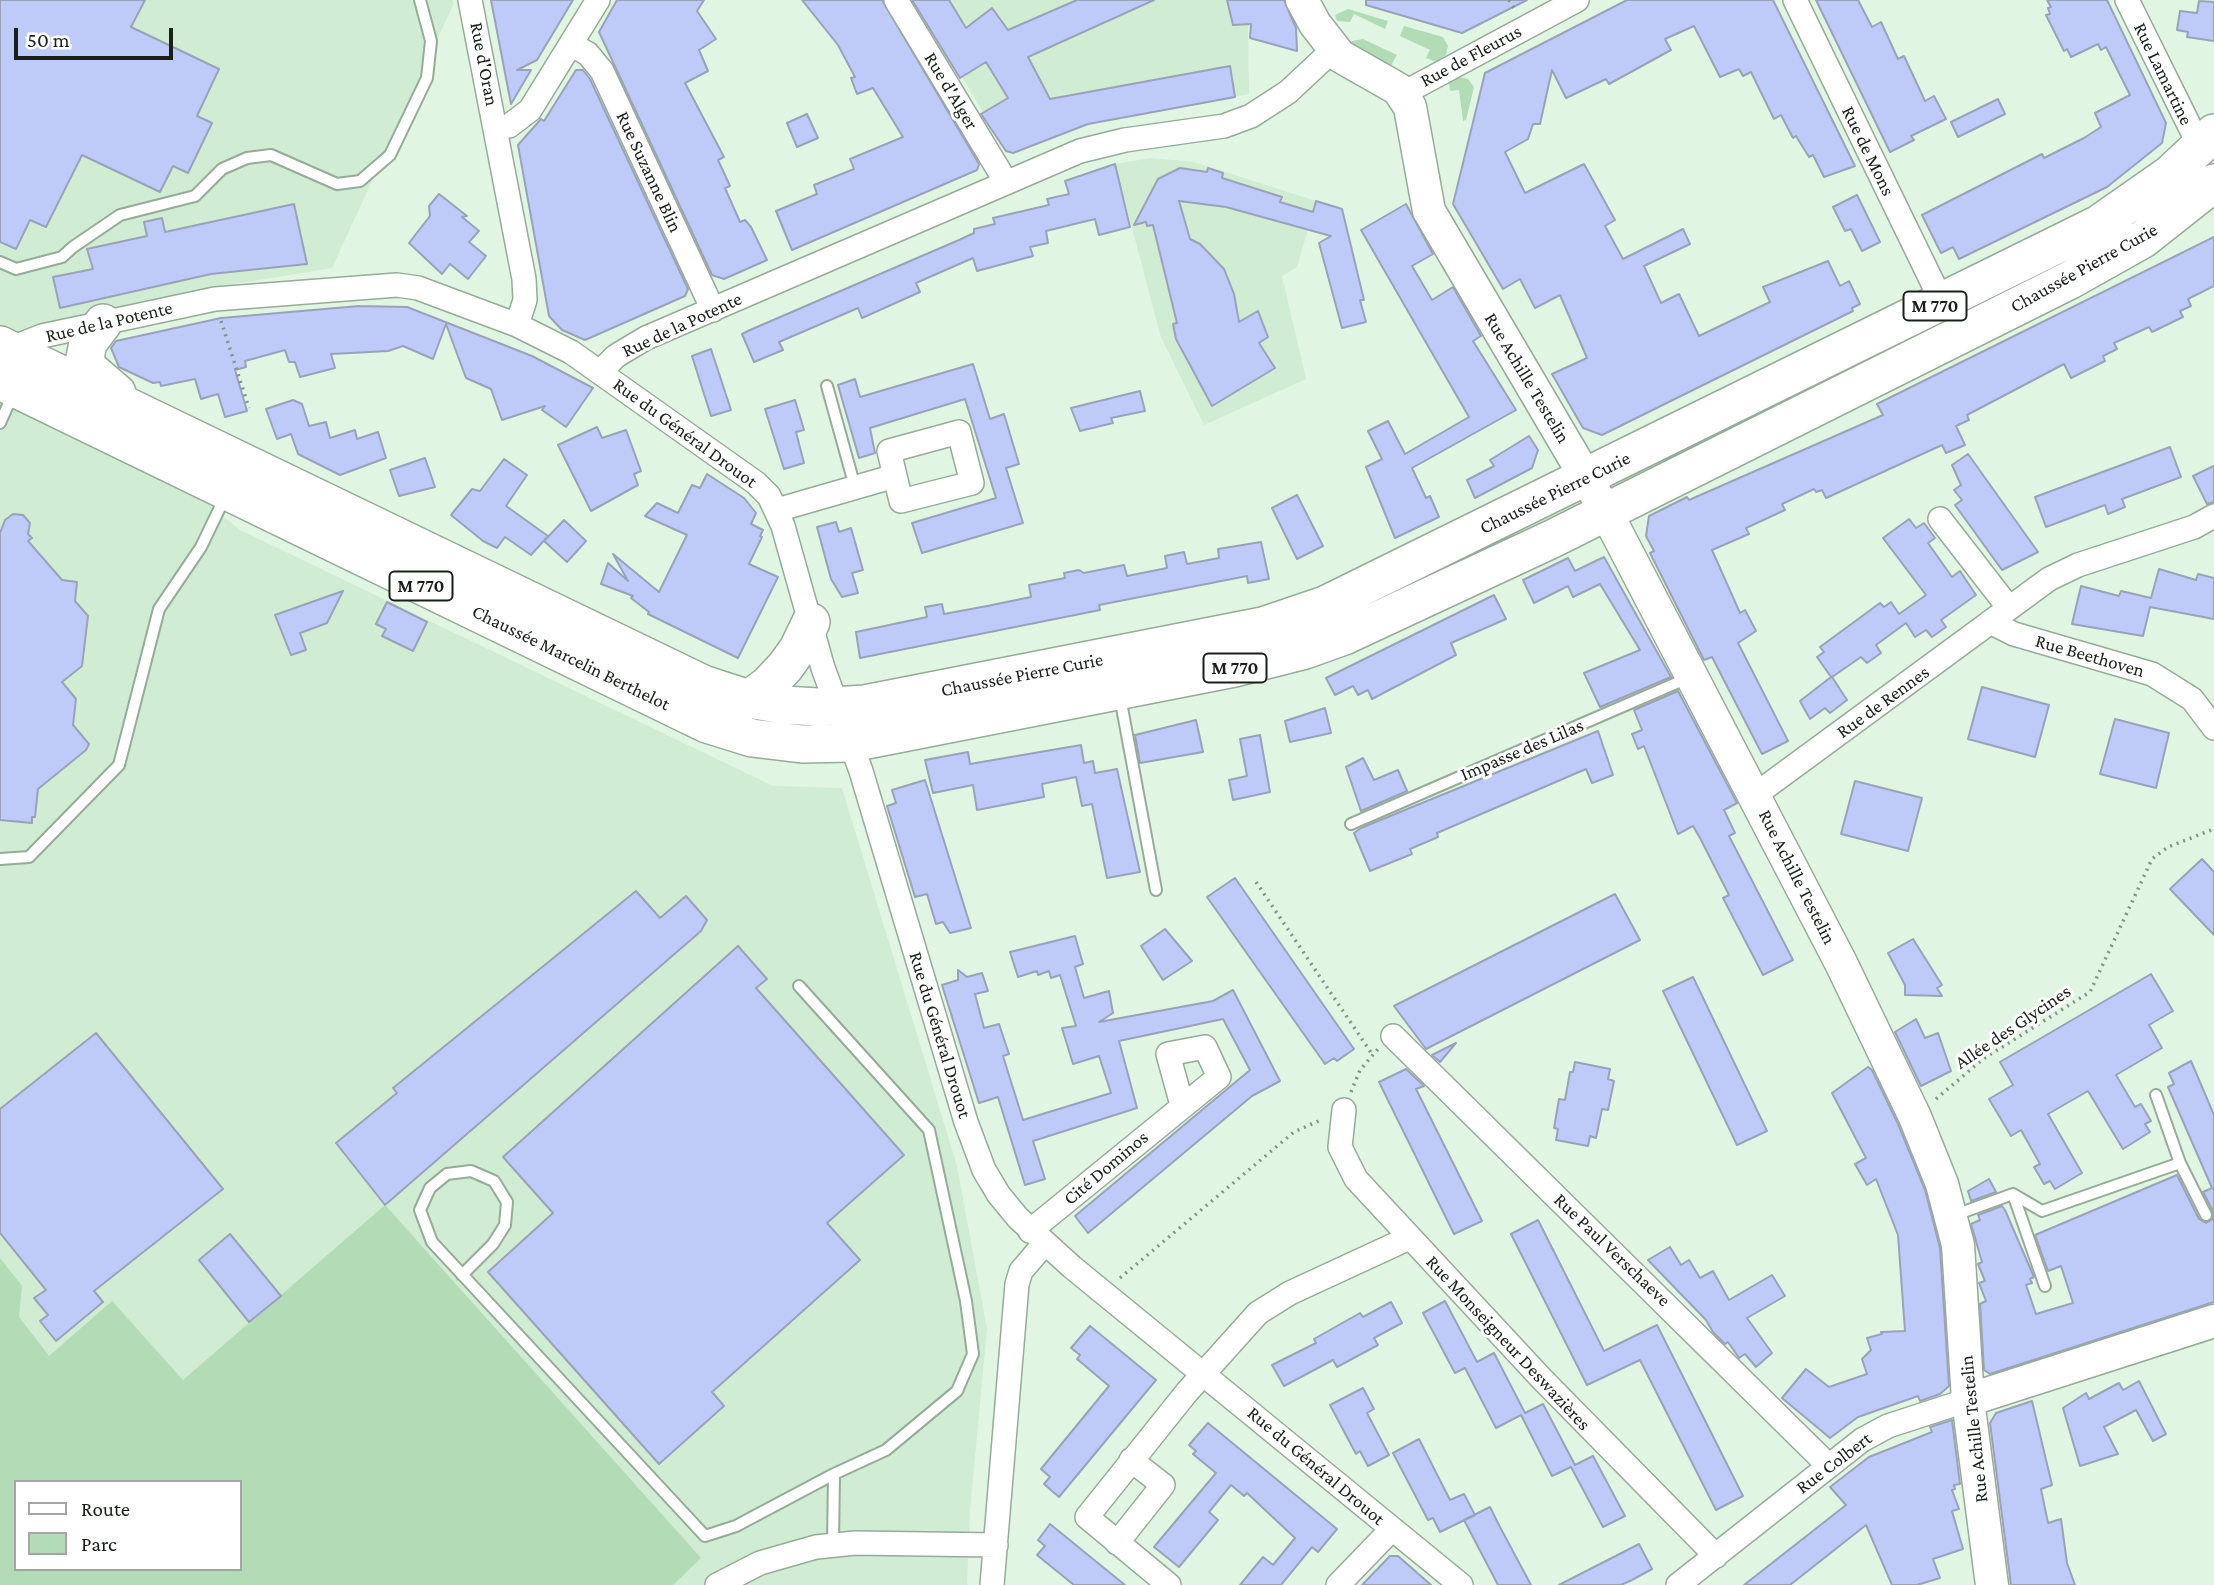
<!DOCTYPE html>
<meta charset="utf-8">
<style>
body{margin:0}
#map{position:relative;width:2214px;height:1585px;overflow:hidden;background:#e0f6e2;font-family:"Crimson Pro",serif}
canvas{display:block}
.legend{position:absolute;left:14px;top:1480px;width:228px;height:91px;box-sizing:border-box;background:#fff;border:2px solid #a3a6a3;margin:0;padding:9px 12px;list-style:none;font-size:21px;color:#182019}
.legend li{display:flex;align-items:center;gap:14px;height:35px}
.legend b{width:35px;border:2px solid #a3a6a3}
.scale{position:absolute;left:14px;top:28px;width:159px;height:32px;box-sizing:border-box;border:4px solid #182019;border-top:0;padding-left:9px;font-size:21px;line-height:24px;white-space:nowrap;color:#182019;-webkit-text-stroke:5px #fff;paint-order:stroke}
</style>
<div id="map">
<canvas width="2214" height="1585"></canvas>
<ul class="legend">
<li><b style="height:9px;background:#fff"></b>Route</li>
<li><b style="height:19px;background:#b2dcb6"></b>Parc</li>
</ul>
<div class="scale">50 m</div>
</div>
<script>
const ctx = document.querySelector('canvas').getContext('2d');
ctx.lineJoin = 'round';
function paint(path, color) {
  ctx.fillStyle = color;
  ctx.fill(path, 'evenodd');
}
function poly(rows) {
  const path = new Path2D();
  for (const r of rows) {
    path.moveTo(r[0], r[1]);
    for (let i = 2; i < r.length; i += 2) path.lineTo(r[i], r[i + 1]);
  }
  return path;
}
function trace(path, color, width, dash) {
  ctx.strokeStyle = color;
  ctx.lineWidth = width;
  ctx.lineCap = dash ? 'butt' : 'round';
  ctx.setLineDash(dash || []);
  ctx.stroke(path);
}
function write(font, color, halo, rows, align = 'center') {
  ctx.font = font + ' "Crimson Pro",serif';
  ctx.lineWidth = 6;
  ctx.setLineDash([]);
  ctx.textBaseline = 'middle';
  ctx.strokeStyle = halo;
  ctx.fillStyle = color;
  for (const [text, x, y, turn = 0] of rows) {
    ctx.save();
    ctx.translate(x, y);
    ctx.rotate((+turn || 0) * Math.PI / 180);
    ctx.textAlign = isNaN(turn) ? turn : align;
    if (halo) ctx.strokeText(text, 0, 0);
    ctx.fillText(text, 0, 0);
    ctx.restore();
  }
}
const built = poly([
 [0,0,452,0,454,3,332,268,192,291,4,337,240,530,773,786,842,788,957,1166,987,1329,970,1510,967,1585,0,1585],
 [16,1482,240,1482,240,1569,16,1569],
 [916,0,1227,0,1233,25,1248,24,1249,94,1088,124,1013,153,1006,151],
 [1151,158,1194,162,1316,201,1297,267,1282,276,1306,379,1204,425,1161,337,1115,164]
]);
const green = poly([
 [1348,9,1388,21,1385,29,1354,14,1350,22,1337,21,1335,15],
 [1404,26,1443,37,1448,46,1446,55,1436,62,1426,58,1430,50,1400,36],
 [1363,39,1397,55,1390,67,1349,45,1352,41],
 [1459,77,1468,79,1474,87,1466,120,1463,121,1459,90,1450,91,1449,82],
 [385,1205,701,1558,673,1585,0,1585,0,1258,22,1286,19,1317,49,1356,112,1301,183,1380],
 [16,1482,240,1482,240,1569,16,1569]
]);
const building = poly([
 [0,0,145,0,131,27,219,69,197,116,212,123,188,173,173,166,160,192,82,155,46,227,30,220,16,249,0,242,0,0],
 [491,0,573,0,537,60,517,70,531,70,511,104,491,0],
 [617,0,704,0,697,11,716,39,699,50,708,71,685,83,724,157,718,160,730,186,725,188,740,222,745,220,751,227,767,260,724,279,712,275,599,32,617,0],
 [802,0,882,0,979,164,977,170,792,250,776,211,817,194,814,185,854,169,850,159,903,137,873,88,857,94,851,78,855,77,838,45,802,0],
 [912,0,949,0,966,28,992,8,1008,30,1077,0,1154,0,1028,57,1050,99,1230,66,1235,97,1088,124,1013,153,1006,151,981,114,1008,98,986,62,960,78,912,0],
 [1227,0,1284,0,1296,28,1297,51,1250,38,1251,24,1233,25,1227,0],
 [1366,0,1527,0,1462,33,1366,5,1366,0],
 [1627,0,1773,0,1855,166,1824,177,1813,155,1809,157,1796,136,1793,138,1781,115,1774,119,1751,72,1743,76,1739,69,1720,77,1694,26,1665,39,1671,50,1609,84,1606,79,1566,98,1552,70,1540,124,1533,124,1528,139,1505,152,1525,193,1584,164,1615,220,1605,226,1623,259,1683,229,1690,244,1644,266,1661,303,1679,294,1699,336,1770,302,1763,287,1828,261,1840,286,1849,281,1860,304,1852,308,1853,311,1602,435,1583,428,1552,374,1587,358,1560,295,1535,308,1520,279,1503,289,1453,204,1485,73,1627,0],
 [1816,0,1858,0,1872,27,1881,22,1898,59,1904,56,1925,101,1934,96,1946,119,1911,136,1914,140,1890,152,1816,0],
 [2047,0,2107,0,2166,123,2162,143,2107,187,1959,259,1953,247,1941,253,1922,215,2042,154,2044,158,2084,138,2101,127,2095,113,2130,95,2106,47,2101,50,2098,44,2071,57,2067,49,2064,51,2046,15,2050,14,2048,8,2051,7,2047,0],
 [2199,1,2214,2,2214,41,2187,37,2188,32,2177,30,2180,11,2197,13,2199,1],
 [576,70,583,70,590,79,688,289,685,296,585,340,562,330,549,316,518,145,541,119,544,121,576,70],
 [1998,99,2005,114,1958,137,1951,122,1998,99],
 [807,114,818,138,797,147,787,123,807,114],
 [1115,164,1130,227,1099,235,1095,219,1046,231,1048,243,1030,247,1033,256,977,271,973,258,916,283,920,292,862,318,858,308,779,342,783,350,754,362,742,334,750,330,959,240,974,233,974,229,995,224,993,218,1049,205,1047,199,1069,194,1065,181,1115,164],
 [1180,168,1207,172,1208,168,1223,173,1222,178,1282,197,1280,202,1313,212,1316,201,1342,209,1364,300,1360,300,1366,322,1342,328,1319,243,1331,236,1226,207,1179,201,1190,239,1200,244,1224,269,1234,294,1239,322,1258,311,1268,337,1259,343,1275,368,1212,406,1176,339,1173,324,1177,323,1153,225,1147,226,1146,222,1134,225,1158,179,1180,168],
 [439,194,467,216,462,217,479,231,469,242,486,256,468,279,450,264,442,274,409,243,430,216,429,206,439,194],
 [1857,195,1880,242,1862,251,1851,229,1845,231,1833,207,1857,195],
 [294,204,307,264,211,274,60,308,53,277,93,269,87,249,147,236,144,222,162,218,165,232,294,204],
 [1406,204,1433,254,1412,266,1432,300,1453,287,1481,336,1473,341,1516,410,1412,468,1426,498,1430,496,1439,517,1395,538,1366,467,1382,459,1368,431,1388,421,1405,454,1469,417,1361,230,1406,204],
 [2214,237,2214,286,2188,299,2191,306,2180,311,2183,317,2152,332,2149,327,2114,343,2117,349,2103,356,2105,361,2071,378,2064,364,1967,415,1969,420,1956,426,1965,445,1946,453,1942,445,1826,498,1822,490,1816,492,1814,489,1782,504,1785,510,1746,528,1749,534,1712,550,1740,613,1745,610,1756,631,1738,643,1788,741,1762,754,1712,657,1704,660,1650,553,1654,551,1646,536,1649,516,1687,497,1689,500,1883,415,1877,404,2214,237],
 [359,306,407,307,532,356,593,388,566,427,542,410,545,406,502,420,491,389,466,378,446,324,433,359,403,346,388,351,331,354,335,368,300,377,295,362,289,362,285,350,245,361,246,367,235,370,247,411,225,417,218,394,201,399,195,379,161,386,160,382,153,383,119,367,111,348,116,341,221,318,359,306],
 [711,349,731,410,711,416,692,356,711,349],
 [973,364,990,419,1004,414,1019,464,1006,468,1023,523,922,553,912,523,996,498,965,399,870,428,875,453,859,458,838,385,855,379,860,397,973,364],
 [1140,391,1145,411,1111,418,1113,423,1080,431,1071,408,1140,391],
 [293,400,302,404,309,426,326,422,330,438,355,430,357,439,378,432,386,458,340,475,298,454,291,434,277,439,266,409,293,400],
 [795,400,804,430,796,432,804,463,784,469,765,409,795,400],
 [597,427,602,438,626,430,641,471,634,474,638,485,591,511,558,445,597,427],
 [1529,436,1538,450,1532,468,1475,498,1467,480,1494,466,1490,460,1529,436],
 [2170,447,2181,477,2122,499,2125,507,2108,514,2105,505,2046,527,2035,497,2170,447],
 [1968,454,2038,552,2002,570,1955,505,1962,500,1954,490,1961,485,1952,465,1968,454],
 [425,458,435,487,399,496,390,470,425,458],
 [504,459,527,475,506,506,548,536,531,555,505,537,497,548,483,541,451,515,472,489,480,491,504,459],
 [2214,466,2214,502,2207,504,2193,476,2214,466],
 [707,474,744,498,756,513,751,524,763,530,760,536,762,537,749,564,778,577,738,658,648,614,649,612,631,598,633,596,601,584,608,563,628,581,613,554,659,592,687,535,645,516,657,503,678,513,692,485,700,488,707,474],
 [1297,495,1323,546,1297,559,1272,508,1297,495],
 [13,514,23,515,30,523,28,534,32,538,28,541,62,580,77,582,75,601,88,616,82,666,62,682,76,699,73,725,89,744,86,750,38,789,35,817,32,817,32,823,0,820,0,533,5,520,13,514],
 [1909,519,1916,528,1924,523,1935,538,1928,543,1952,577,1960,571,1976,595,1941,620,1946,627,1932,637,1926,630,1915,637,1906,623,1876,645,1881,653,1867,663,1861,657,1832,677,1847,700,1830,713,1825,708,1810,719,1800,701,1831,677,1817,657,1824,652,1820,647,1880,603,1884,607,1891,602,1899,614,1926,595,1883,538,1909,519],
 [564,520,586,541,567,562,544,541,564,520],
 [836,522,839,532,851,528,863,570,852,573,858,593,842,597,831,579,817,527,836,522],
 [1261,542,1269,579,1248,583,1247,576,1099,605,1100,610,860,658,856,632,927,617,925,607,942,604,944,614,987,606,1031,597,1029,585,1065,578,1064,573,1079,570,1084,573,1124,565,1127,576,1167,568,1165,556,1184,552,1187,564,1219,558,1218,549,1261,542],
 [1604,557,1671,677,1600,707,1584,673,1640,650,1600,584,1573,597,1568,586,1534,603,1523,580,1568,558,1575,571,1604,557],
 [2159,569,2196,580,2198,574,2214,578,2214,619,2150,607,2143,636,2072,624,2081,586,2119,596,2121,591,2151,598,2159,569],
 [343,591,327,623,300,633,306,650,291,655,275,615,343,591],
 [1494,595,1506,619,1451,643,1456,655,1372,699,1368,690,1358,695,1353,686,1335,695,1326,678,1494,595],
 [387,602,427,622,413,651,382,636,386,629,376,624,387,602],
 [1982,687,2049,705,2035,757,1968,739,1982,687],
 [1678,691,1737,803,1724,810,1735,833,1729,836,1793,960,1763,975,1723,898,1729,895,1700,838,1693,826,1678,834,1644,746,1638,749,1632,734,1642,730,1634,710,1678,691],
 [1325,708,1331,733,1290,742,1285,721,1325,708],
 [2115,719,2169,733,2156,788,2100,774,2115,719],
 [1196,720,1203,752,1140,763,1135,735,1196,720],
 [1598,731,1613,775,1592,783,1586,769,1437,833,1438,837,1410,849,1412,854,1370,871,1354,833,1361,828,1598,731],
 [1260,735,1270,792,1233,800,1229,780,1247,776,1240,739,1260,735],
 [1081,745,1084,763,1093,761,1095,773,1117,769,1140,872,1107,878,1092,804,1082,806,1076,777,1042,784,1044,797,977,810,973,785,933,793,925,760,968,752,970,764,1081,745],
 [1363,758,1374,780,1398,770,1407,791,1361,811,1346,767,1363,758],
 [925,780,971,928,950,933,943,922,936,924,927,894,915,897,887,806,896,803,892,790,925,780],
 [1855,781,1922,798,1908,851,1841,834,1855,781],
 [2202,859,2214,872,2214,935,2170,889,2202,859],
 [1235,878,1354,1049,1337,1061,1334,1058,1325,1064,1207,897,1235,878],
 [636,891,660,918,686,896,707,920,701,931,385,1205,336,1143,397,1093,393,1088,636,891],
 [1615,894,1640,940,1426,1049,1394,1006,1615,894],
 [1165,929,1192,961,1163,980,1141,946,1165,929],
 [1075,936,1083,964,1075,967,1084,998,1109,991,1113,1013,1099,1022,1213,1001,1233,990,1280,1081,1252,1096,1088,1233,1075,1216,1250,1070,1223,1019,1119,1041,1137,1108,1033,1141,1045,1179,1025,1185,998,1097,979,1103,942,985,958,980,958,970,967,977,982,973,988,991,975,994,984,1028,999,1024,1009,1054,1003,1056,1023,1120,1111,1093,1099,1056,1073,1064,1062,1028,1076,1026,1060,975,1051,978,1049,971,1038,975,1037,971,1018,977,1010,952,1075,936],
 [1913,939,1942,985,1937,988,1942,996,1905,995,1905,985,1888,953,1913,939],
 [738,946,767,979,756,988,904,1155,827,1223,860,1260,712,1392,724,1406,659,1464,488,1272,553,1213,503,1157,738,946],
 [2151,974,2173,1011,2149,1025,2162,1048,2116,1075,2135,1107,2141,1104,2151,1121,2145,1124,2150,1132,2123,1149,2088,1091,2048,1114,2082,1173,2055,1189,2050,1181,2044,1184,2034,1167,2040,1164,2021,1130,2011,1136,1989,1099,2013,1085,2000,1062,2151,974],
 [1693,977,1767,1131,1737,1145,1663,991,1693,977],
 [1916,1019,1925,1038,1938,1033,1951,1071,1921,1086,1895,1032,1916,1019],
 [96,1033,223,1189,94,1291,103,1302,56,1341,40,1321,48,1315,34,1298,46,1290,0,1233,0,1109,96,1033],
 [1456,1043,1440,1062,1432,1055,1456,1043],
 [2191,1061,2214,1115,2214,1302,1990,1374,1984,1370,1980,1304,1986,1301,1979,1283,1985,1281,1978,1264,1982,1262,1971,1224,1980,1220,1978,1215,2002,1206,2005,1210,2034,1277,2030,1279,2032,1283,2026,1285,2036,1314,2073,1303,2061,1266,2048,1271,2035,1235,2177,1175,2199,1219,2206,1223,2213,1219,2213,1211,2203,1192,2212,1188,2168,1087,2174,1084,2169,1073,2191,1061],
 [1575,1062,1610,1069,1608,1079,1614,1081,1608,1110,1602,1109,1596,1138,1590,1136,1588,1146,1556,1140,1558,1129,1554,1128,1559,1099,1565,1100,1570,1072,1573,1072,1575,1062],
 [1868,1067,1872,1070,1898,1124,1925,1190,1940,1248,1949,1386,1940,1394,1920,1401,1918,1396,1858,1417,1830,1438,1782,1398,1806,1369,1829,1387,1867,1374,1862,1359,1871,1350,1867,1338,1882,1334,1881,1332,1905,1331,1898,1235,1876,1179,1867,1185,1855,1164,1866,1158,1832,1093,1868,1067],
 [1406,1069,1424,1086,1416,1089,1482,1221,1454,1234,1379,1082,1406,1069],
 [1989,1179,1996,1192,1971,1201,1968,1191,1989,1179],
 [1538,1220,1604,1351,1657,1325,1743,1496,1716,1510,1640,1360,1587,1385,1511,1234,1538,1220],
 [230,1234,281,1296,249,1322,199,1260,230,1234],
 [1670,1247,1681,1265,1689,1260,1700,1278,1713,1271,1729,1300,1772,1275,1785,1296,1747,1318,1772,1353,1756,1367,1745,1354,1739,1358,1728,1342,1725,1344,1713,1332,1706,1320,1648,1260,1670,1247],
 [1445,1301,1477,1362,1494,1353,1525,1413,1543,1404,1575,1465,1593,1456,1625,1516,1603,1527,1571,1467,1552,1476,1521,1415,1496,1428,1465,1368,1455,1373,1423,1313,1445,1301],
 [1391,1302,1402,1323,1374,1338,1378,1345,1337,1367,1333,1360,1284,1386,1272,1365,1316,1343,1314,1339,1360,1313,1363,1317,1391,1302],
 [1090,1326,1156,1380,1059,1497,1044,1484,1050,1477,1041,1469,1109,1386,1077,1359,1080,1355,1071,1348,1090,1326],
 [2139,1381,2166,1434,2153,1441,2136,1410,2104,1427,2118,1454,2080,1466,2063,1408,2086,1393,2089,1399,2119,1383,2123,1390,2139,1381],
 [1363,1388,1374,1409,1367,1413,1389,1455,1368,1466,1360,1451,1356,1454,1330,1405,1363,1388],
 [2032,1401,2052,1485,2041,1489,2048,1523,2061,1519,2067,1563,2075,1585,2011,1585,1990,1423,1996,1413,2032,1401],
 [1952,1420,1960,1484,1954,1485,1955,1489,1952,1490,1959,1509,1952,1511,1963,1549,1933,1559,1940,1578,1917,1585,1892,1585,1866,1525,1790,1585,1744,1585,1846,1505,1830,1487,1869,1457,1932,1432,1930,1427,1952,1420],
 [1208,1423,1337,1529,1318,1552,1312,1547,1281,1585,1240,1585,1263,1557,1273,1565,1295,1538,1247,1493,1244,1496,1231,1485,1209,1512,1218,1520,1179,1567,1154,1547,1216,1473,1193,1454,1196,1451,1189,1445,1208,1423],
 [1419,1439,1450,1500,1464,1494,1475,1515,1440,1532,1433,1518,1428,1520,1393,1453,1419,1439],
 [1490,1507,1500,1527,1531,1585,1498,1585,1464,1520,1490,1507],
 [1050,1524,1104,1568,1125,1585,1074,1585,1037,1555,1045,1546,1038,1540,1050,1524],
 [1639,1544,1652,1569,1632,1580,1621,1585,1559,1585,1639,1544],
 [1390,1556,1398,1556,1431,1585,1362,1585,1390,1556]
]);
const path = poly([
 [1509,0,1515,10],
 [221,321,249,408],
 [1256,882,1372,1054],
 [1351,1092,1360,1070,1378,1049],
 [1936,1099,1983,1059,2090,992,2152,859,2168,847,2214,829],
 [1120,1278,1294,1132,1323,1119]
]);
const lane = poly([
 [0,262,16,269,62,257,73,247,120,215,195,196,222,169,247,158,271,155,337,184,360,181,390,155,427,78,431,41,420,0],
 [827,386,855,487],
 [0,423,13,394],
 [1120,697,1156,890],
 [1351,824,1688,678],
 [0,859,29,857,119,765,159,609,201,547,225,497],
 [799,986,929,1130,966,1301,973,1354,957,1391,886,1450,834,1474,833,1545],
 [2156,1095,2180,1163],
 [2013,1194,2045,1286],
 [1955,1215,2013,1194,2042,1211,2180,1163,2206,1215],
 [462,1275,493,1244,505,1225,507,1202,494,1181,471,1171,447,1174,430,1188,420,1210,432,1242,705,1536,736,1526,834,1474]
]);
const street = poly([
 [470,0,524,279,525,300,517,325],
 [896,0,1006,182],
 [1795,0,1942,302],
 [2127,0,2194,135,2202,145],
 [571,44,588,54,602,71,713,310],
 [1402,94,1577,0],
 [496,128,509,126,530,110,598,0],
 [9,349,42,336,215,299,397,285,418,288,517,325,571,352,756,483,769,496,783,526,823,668,861,771,966,1122,984,1170,999,1195,1018,1218,1072,1267,1461,1585],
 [601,371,616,356,646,338,1080,151,1125,140,1224,126,1251,116,1288,92,1334,49],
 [959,432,972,483,901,501,889,451,959,432],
 [777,510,895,476],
 [1940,519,2009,608],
 [1990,622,2014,634,2152,674,2192,699,2214,728],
 [1755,795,2049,579,2078,565,2194,527,2214,516],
 [1393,1036,1829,1466],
 [1344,1110,1340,1147,1356,1179,1541,1378,1716,1556],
 [1030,1231,1219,1077,1205,1047,1168,1054,1182,1105],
 [1117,1543,1163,1485,1131,1460],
 [717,1585,760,1563,816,1547,855,1543,996,1545],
 [992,1585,1017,1284,1021,1271,1045,1243],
 [1169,1585,1087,1517,1187,1392,1258,1313,1290,1293,1409,1238],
 [1338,1585,1392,1529],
 [1678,1585,1862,1440,1888,1426,1968,1400]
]);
const secondary = poly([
 [1302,0,1315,24,1340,56,1398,89,1410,107,1429,211,1605,510,1841,963,1915,1117,1942,1184,1958,1245,1968,1400,1992,1585],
 [1968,1400,2214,1321]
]);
const primary = poly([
 [103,323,88,343,85,358,89,369,117,393],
 [0,345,703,684,749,699,784,705,817,707,865,704,1263,626,1325,605,2099,224,2169,175,2214,133],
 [0,381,707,724,752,738,802,744,851,743,1234,668,1305,650,1344,636,1552,539,2070,280,2143,239,2214,183],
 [749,699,768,685,785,667,798,649,811,622]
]);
const shields = [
 [1935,306,63],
 [421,586,63],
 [1235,668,63]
];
const shieldNames = [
 ["M 770",1935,306],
 ["M 770",421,586],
 ["M 770",1235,668]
];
const streetNames = [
 ["Rue de Fleurus",1471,56,-28],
 ["Rue d'Oran",484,64,79],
 ["Rue Lamartine",2163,74,64],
 ["Rue d'Alger",951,91,59],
 ["Rue de Mons",1868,151,64],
 ["Rue Suzanne Blin",649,172,65],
 ["Chaussée Pierre Curie",2084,268,-29],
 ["Rue de la Potente",109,322,-13],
 ["Rue de la Potente",682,325,-25],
 ["Rue Achille Testelin",1527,378,59],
 ["Rue du Général Drouot",685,433,36],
 ["Chaussée Pierre Curie",1555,493,-26],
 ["Rue Beethoven",2090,656,16],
 ["Chaussée Marcelin Berthelot",571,658,26],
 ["Chaussée Pierre Curie",1022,675,-11],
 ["Rue de Rennes",1883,702,-36],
 ["Impasse des Lilas",1522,750,-23],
 ["Rue Achille Testelin",1797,877,63],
 ["Allée des Glycines",2013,1027,-34],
 ["Rue du Général Drouot",940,1035,73],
 ["Cité Dominos",1106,1168,-40],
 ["Rue Paul Verschaeve",1612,1250,44],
 ["Rue Monseigneur Deswazières",1508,1343,47],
 ["Rue Achille Testelin",1974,1429,-96],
 ["Rue Colbert",1834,1463,-37],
 ["Rue du Général Drouot",1316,1466,40]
];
paint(built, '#d0ecd2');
paint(green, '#b2dcb6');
paint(building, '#becbf9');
trace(building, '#9aa2ba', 2);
trace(lane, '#96ab98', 14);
trace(street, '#96ab98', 26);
trace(secondary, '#96ab98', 35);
trace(primary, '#96ab98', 40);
trace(path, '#849385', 3.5, [2, 5]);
trace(lane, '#fff', 10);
trace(street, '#fff', 23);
trace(secondary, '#fff', 32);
trace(primary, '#fff', 37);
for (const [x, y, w] of shields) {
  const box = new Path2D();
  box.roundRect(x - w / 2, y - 14.5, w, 29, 5);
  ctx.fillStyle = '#fff';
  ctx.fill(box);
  trace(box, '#182019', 2);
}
write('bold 18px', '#182019', null, shieldNames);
write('19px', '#182019', '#fff', streetNames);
</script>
